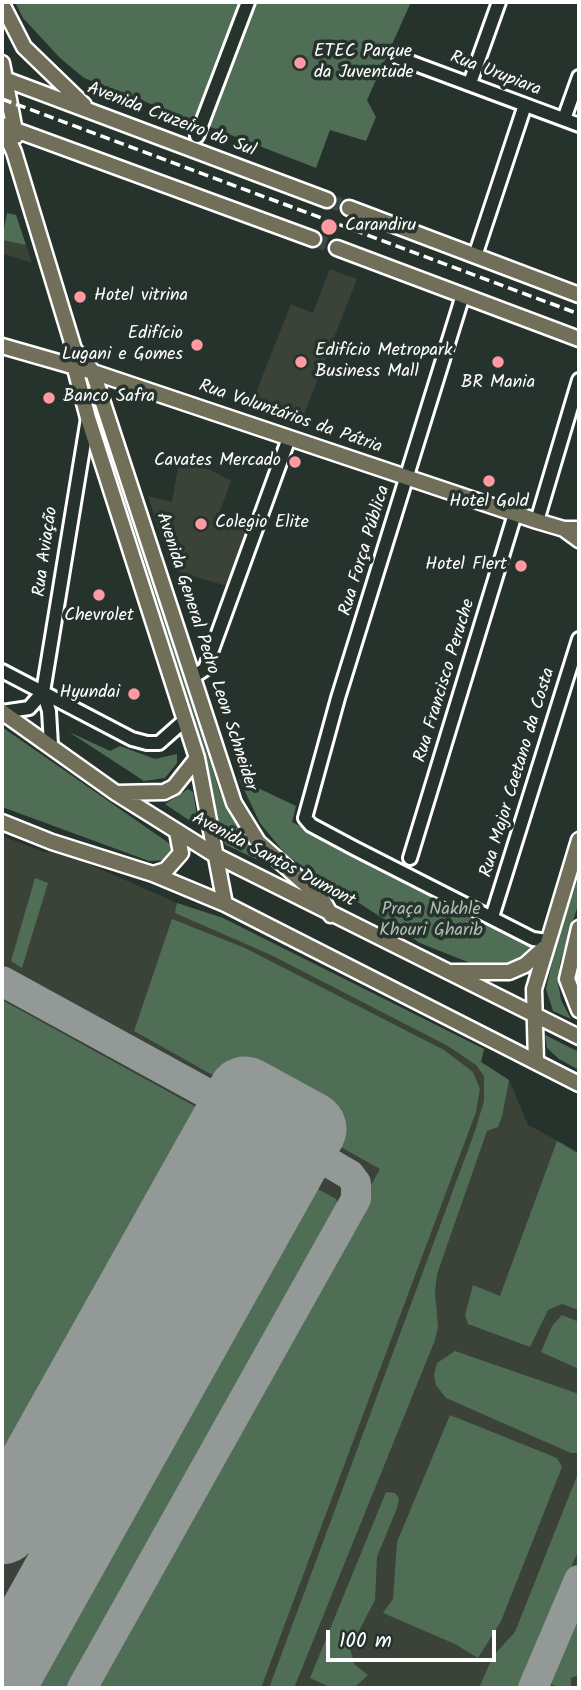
<!DOCTYPE html>
<meta charset="utf-8">
<style>
body{margin:0}
#map{position:relative;width:581px;height:1690px;overflow:hidden;background:#26332d;font-family:Kalam,sans-serif}
canvas{display:block}
.frame{position:absolute;inset:0;border:4px solid #fff;pointer-events:none}
.scale{position:absolute;left:326px;top:1630px;width:170px;height:32px;box-sizing:border-box;border:4px solid #fff;border-top:0;padding-left:9px;font-size:21px;line-height:24px;white-space:nowrap;color:#fff;-webkit-text-stroke:5px #26332d;paint-order:stroke}
</style>
<div id="map">
<canvas width="581" height="1690"></canvas>
<div class="frame"></div>
<div class="scale">100 m</div>
</div>
<script>
const ctx = document.querySelector('canvas').getContext('2d');
ctx.lineJoin = 'round';
function paint(path, color) {
  ctx.fillStyle = color;
  ctx.fill(path, 'evenodd');
}
function poly(rows) {
  const path = new Path2D();
  for (const r of rows) {
    path.moveTo(r[0], r[1]);
    for (let i = 2; i < r.length; i += 2) path.lineTo(r[i], r[i + 1]);
  }
  return path;
}
function trace(path, color, width, dash) {
  ctx.strokeStyle = color;
  ctx.lineWidth = width;
  ctx.lineCap = dash ? 'butt' : 'round';
  ctx.setLineDash(dash || []);
  ctx.stroke(path);
}
function write(font, color, halo, rows, align = 'center') {
  ctx.font = font + ' Kalam,sans-serif';
  ctx.lineWidth = 7;
  ctx.setLineDash([]);
  ctx.textBaseline = 'middle';
  ctx.strokeStyle = halo;
  ctx.fillStyle = color;
  for (const [text, x, y, turn = 0] of rows) {
    ctx.save();
    ctx.translate(x, y);
    ctx.rotate((+turn || 0) * Math.PI / 180);
    ctx.textAlign = isNaN(turn) ? turn : align;
    if (halo) ctx.strokeText(text, 0, 0);
    ctx.fillText(text, 0, 0);
    ctx.restore();
  }
}
const built = poly([
 [2,240,26,245,32,263,2,253],
 [330,269,357,279,299,427,249,410,291,304,313,313],
 [179,462,210,470,231,481,219,513,248,525,227,586,172,570,148,496,172,502],
 [2,836,44,852,64,853,177,903,223,918,484,1049,481,1062,509,1080,528,1125,579,1152,579,1688,2,1688]
]);
const green = poly([
 [15,2,411,2,367,100,376,117,366,141,330,130,316,168,84,78,60,58,23,18],
 [7,213,16,215,26,245,2,240],
 [88,391,92,392,220,793,246,840,269,865,226,845,221,838,210,777],
 [2,727,173,846,175,854,169,860,149,861,2,807],
 [69,732,110,751,120,746,155,759,177,754,177,763,165,778,144,781],
 [239,779,296,806,292,822,532,946,532,950,518,962,503,969,485,969,420,943,286,855,260,823],
 [188,789,193,792,197,816,194,820,190,821,165,804],
 [579,875,579,902,560,963,558,983,561,1000,571,1019,553,1011,546,989,556,945],
 [35,878,48,883,22,968,11,961],
 [177,903,223,918,484,1049,481,1062,509,1080,502,1116,498,1127,487,1131,437,1274,435,1292,438,1327,435,1340,294,1688,269,1688,475,1131,484,1101,484,1076,476,1065,448,1046,271,955,175,913],
 [172,919,245,948,444,1050,473,1072,480,1089,476,1112,261,1688,89,1688,380,1169,134,1031],
 [2,1000,216,1118,221,1133,2,1527],
 [545,1035,579,1052,579,1070,559,1059,547,1048],
 [557,1141,579,1154,579,1310,562,1304,548,1310,530,1347,468,1324,465,1315,473,1285,500,1296],
 [287,1175,293,1175,336,1199,341,1211,336,1225,76,1688,2,1688,2,1680,280,1184],
 [562,1315,579,1322,579,1369,541,1352,552,1326],
 [455,1351,579,1394,579,1453,571,1453,446,1398,436,1385,434,1375,437,1363],
 [450,1415,557,1458,562,1467,501,1621,478,1658,455,1644,383,1613,393,1599,397,1542],
 [579,1471,579,1549,520,1688,479,1688,493,1656,515,1632],
 [386,1492,395,1493,399,1498,397,1508,377,1557,375,1600,350,1648,354,1664,368,1675,354,1688,332,1688,310,1678],
 [575,1619,579,1621,579,1675,571,1678,571,1688,561,1688,548,1683]
]);
const taxiway = poly([
 [2,981,241,1112,253,1133,252,1149,242,1169],
 [82,1688,356,1199,356,1183,350,1175,297,1144,283,1143,261,1153,248,1165,179,1286],
 [533,1688,579,1580]
]);
const runway = poly([
 [2,1527,245,1094,309,1129,2,1678]
]);
const majorTunnel = poly([
 [327,200,349,208],
 [313,239,337,248]
]);
const minor = poly([
 [399,58,579,125],
 [470,83,499,2],
 [564,119,579,77],
 [197,136,248,2],
 [475,256,525,105],
 [463,295,338,698,305,818,311,825,354,848,533,939,547,941],
 [537,521,579,380],
 [2,671,132,739,147,743,159,743,185,720],
 [193,677,205,669,289,438],
 [43,692,49,711,51,745],
 [2,712,29,708,43,692,88,418],
 [410,858,515,514],
 [492,917,579,639]
]);
const major = poly([
 [2,4,24,47,84,105],
 [2,63,16,136],
 [2,78,327,200],
 [2,125,313,239],
 [2,126,14,152,74,349,93,372,100,394,234,803,258,842,322,899,331,915],
 [349,208,579,295],
 [337,248,579,339],
 [2,346,93,372,537,521,564,529,579,529],
 [73,361,88,418,197,758,225,904],
 [564,529,579,540],
 [2,712,116,793,215,855,579,1037],
 [116,793,164,792,174,787,197,758],
 [2,822,52,842,153,874,225,904,579,1084],
 [153,874,166,870,181,853,177,832],
 [579,928,567,979,579,1010],
 [452,972,509,972,525,965,544,948],
 [536,1062,534,989,579,840]
]);
const rail = poly([
 [2,99,579,314]
]);
const markers = [
 [300,63,7,"#ff9aa2"],
 [329,227,9,"#ff9aa2"],
 [80,297,7,"#ff9aa2"],
 [197,345,7,"#ff9aa2"],
 [301,362,7,"#ff9aa2"],
 [498,362,7,"#ff9aa2"],
 [49,398,7,"#ff9aa2"],
 [295,462,7,"#ff9aa2"],
 [489,481,7,"#ff9aa2"],
 [201,524,7,"#ff9aa2"],
 [521,566,7,"#ff9aa2"],
 [99,595,7,"#ff9aa2"],
 [134,694,7,"#ff9aa2"]
];
const poiNames = [
 ["ETEC Parque",314,53],
 ["da Juventude",314,74],
 ["Carandiru",345,227],
 ["Hotel vitrina",94,297],
 ["Edifício",183,335,"right"],
 ["Lugani e Gomes",183,356,"right"],
 ["Edifício Metropark",315,352],
 ["Business Mall",315,373],
 ["BR Mania",498,384,"center"],
 ["Banco Safra",63,398],
 ["Cavates Mercado",281,462,"right"],
 ["Hotel Gold",489,503,"center"],
 ["Colegio Elite",215,524],
 ["Hotel Flert",507,566,"right"],
 ["Chevrolet",99,617,"center"],
 ["Hyundai",120,694,"right"]
];
const streetNames = [
 ["Rua Urupiara",495,75,21],
 ["Avenida Cruzeiro do Sul",171,121,21],
 ["Rua Voluntários da Pátria",290,418,19],
 ["Rua Força Pública",366,551,-73],
 ["Rua Aviação",47,552,-82],
 ["Avenida General Pedro Leon Schneider",205,652,72],
 ["Rua Francisco Peruche",446,681,-73],
 ["Rua Major Caetano da Costa",519,773,-73],
 ["Avenida Santos Dumont",273,861,28]
];
const parkNames = [
 ["Praça Nakhle",431,911],
 ["Khouri Gharib",431,932]
];
paint(built, '#3b4339');
paint(green, '#506d56');
trace(taxiway, '#929996', 30);
trace(runway, '#929996', 75);
trace(majorTunnel, '#3c4742', 14, [14, 7]);
trace(minor, '#fff', 18);
trace(major, '#fff', 19);
trace(minor, '#26332d', 12);
trace(major, '#716e59', 14);
trace(rail, '#fff', 3.5, [10, 5]);
for (const [x, y, r, color] of markers) {
  const dot = new Path2D();
  dot.arc(x, y, r, 0, 2 * Math.PI);
  ctx.fillStyle = color;
  ctx.fill(dot);
  trace(dot, '#26332d', 2.5);
}
write('18px', '#fff', '#26332d', poiNames, 'left');
write('18px', '#fff', '#26332d', streetNames);
write('18px', '#b0bdb3', '#26332d', parkNames);
</script>
